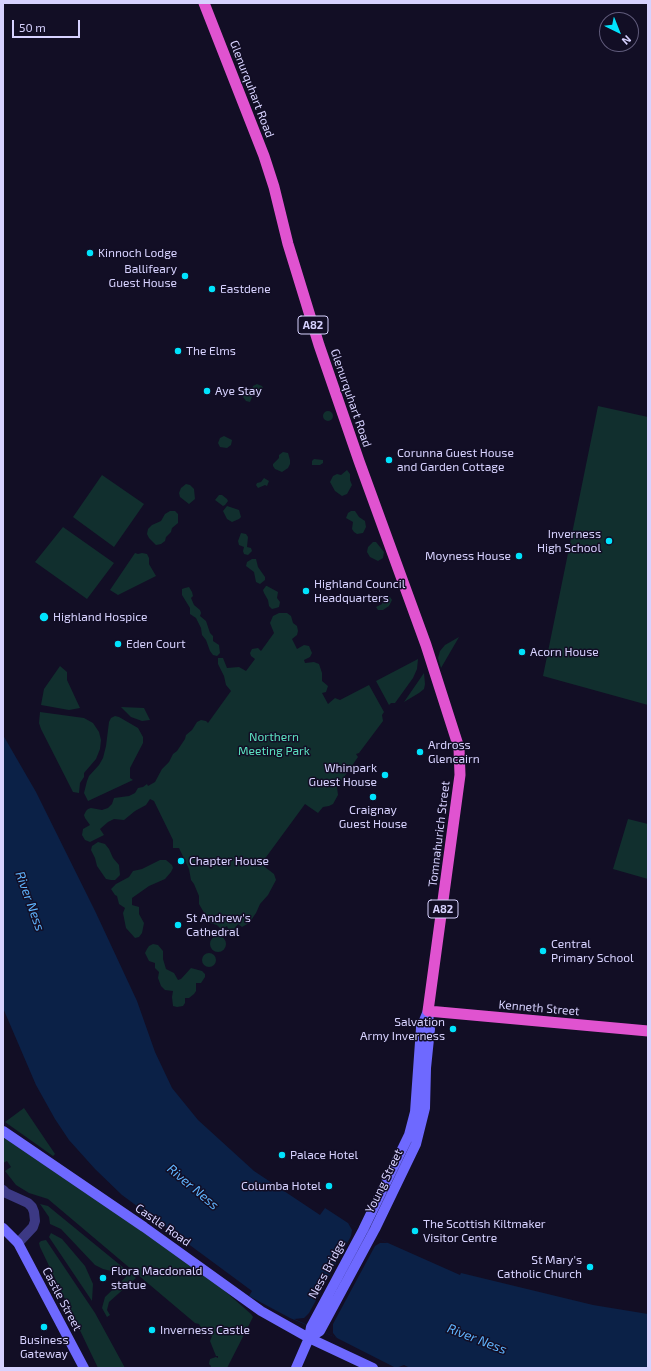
<!DOCTYPE html>
<style>
body{margin:0}
#map{position:relative;width:651px;height:1371px;overflow:hidden;background:#120e25;font-family:"Exo 2",sans-serif}
canvas{display:block}
.frame{position:absolute;inset:0;border:4px solid #d7d2ff;pointer-events:none}
.north{position:absolute;left:599px;top:12px;width:40px;height:40px;box-sizing:border-box;background:#120e25;border:1px solid #615c7c;border-radius:50%;rotate:137deg;font-size:11px;font-weight:700;line-height:16px;text-align:center;color:#d7d2ff}
.north::after{content:'';display:block;margin:auto;width:14px;height:18px;background:#00e3fd;clip-path:polygon(50% 0,100% 100%,50% 72%,0 100%)}
.scale{position:absolute;left:12px;top:20px;width:68px;height:18px;box-sizing:border-box;border:2px solid #d7d2ff;border-top:0;padding-left:5px;font-size:12px;line-height:14px;white-space:nowrap;color:#d7d2ff;-webkit-text-stroke:3px #120e25;paint-order:stroke}
</style>
<div id="map">
<canvas width="651" height="1371"></canvas>
<div class="frame"></div>
<div class="north">N</div>
<div class="scale">50 m</div>
</div>
<script>
const ctx = document.querySelector('canvas').getContext('2d');
ctx.lineJoin = 'round';
function paint(path, color) {
  ctx.fillStyle = color;
  ctx.fill(path, 'evenodd');
}
function poly(rows) {
  const path = new Path2D();
  for (const r of rows) {
    if (r.length === 3) {
      path.moveTo(r[0] + r[2], r[1]);
      path.arc(r[0], r[1], r[2], 0, 2 * Math.PI);
      continue;
    }
    path.moveTo(r[0], r[1]);
    for (let i = 2; i < r.length; i += 2) path.lineTo(r[i], r[i + 1]);
  }
  return path;
}
function trace(path, color, width, dash) {
  ctx.strokeStyle = color;
  ctx.lineWidth = width;
  ctx.lineCap = dash ? 'butt' : 'round';
  ctx.setLineDash(dash || []);
  ctx.stroke(path);
}
function write(font, color, halo, rows, align = 'center') {
  ctx.font = font + ' "Exo 2",sans-serif';
  ctx.lineWidth = 3;
  ctx.setLineDash([]);
  ctx.textBaseline = 'middle';
  ctx.strokeStyle = halo;
  ctx.fillStyle = color;
  for (const [text, x, y, turn = 0] of rows) {
    ctx.save();
    ctx.translate(x, y);
    ctx.rotate((+turn || 0) * Math.PI / 180);
    ctx.textAlign = isNaN(turn) ? turn : align;
    if (halo) ctx.strokeText(text, 0, 0);
    ctx.fillText(text, 0, 0);
    ctx.restore();
  }
}
const green = poly([
 [257,384,262,386,263,388,261,394,255,395,252,394,252,397,250,402,246,401,243,397,244,394,251,392,253,386],
 [598,406,648,417,648,705,543,676],
 [328,416,5],
 [224,436,232,440,231,445,227,448,220,447,218,443,220,438],
 [283,452,288,453,290,460,290,464,288,468,282,472,275,469,273,466,273,464,279,458,279,455],
 [314,459,323,460,323,463,320,465,312,465,312,461],
 [347,470,350,474,350,480,352,485,347,494,342,496,335,491,330,482,333,476,337,474,341,475],
 [102,475,144,504,114,547,73,517],
 [264,478,269,481,267,486,265,485,258,488,256,485,257,483,261,482],
 [186,484,190,485,194,489,195,499,189,504,180,497,179,493,181,488],
 [219,495,222,495,227,499,228,501,225,505,223,506,215,500],
 [227,506,239,510,241,517,239,519,232,522,227,519,223,511],
 [170,511,175,511,178,514,178,523,172,528,171,532,166,537,165,541,161,544,156,545,149,538,147,534,148,529,152,525,161,521,165,514],
 [351,511,355,511,359,517,365,521,366,527,363,533,357,534,354,532,352,529,353,522,346,518,348,513],
 [63,527,114,563,87,599,35,562],
 [241,533,246,534,248,537,247,547,251,548,252,551,248,555,244,554,243,551,244,547,239,545,238,541],
 [373,542,376,542,384,552,383,558,378,561,370,557,367,552,368,547],
 [135,553,138,554,142,553,147,554,149,558,149,564,156,576,118,595,110,590],
 [252,559,256,559,258,567,265,577,265,580,260,584,256,582,254,572,246,566,247,562],
 [266,586,267,586,278,592,277,598,280,602,279,607,276,608,272,609,269,606,268,600,264,593,263,590],
 [189,587,192,592,193,596,191,598,194,605,200,610,201,613,200,616,206,621,210,633,213,636,213,641,219,645,220,653,217,656,213,655,210,651,206,640,202,635,201,628,196,618,190,614,190,608,182,595,182,589,185,588],
 [388,597,390,597,392,600,389,606,383,610,378,610,376,607,382,604,382,600],
 [279,613,287,613,291,616,293,623,297,626,298,631,297,635,292,639,297,649,304,645,309,646,312,653,310,657,304,660,305,663,314,662,319,664,322,673,322,681,328,686,326,692,322,693,328,704,335,698,340,700,369,685,384,712,382,715,383,721,359,753,356,754,358,757,337,787,338,795,333,804,329,806,323,807,318,813,305,804,261,864,274,874,276,880,268,895,260,904,256,913,249,923,242,927,238,924,230,934,227,926,221,929,217,925,210,923,199,904,199,896,194,884,191,880,189,869,179,848,173,848,173,840,154,801,150,799,146,805,135,811,124,820,114,819,108,822,100,829,104,835,90,842,85,840,82,835,83,829,90,825,85,818,84,815,86,811,88,809,91,808,102,810,108,808,112,804,114,798,129,796,135,793,138,788,143,787,147,784,148,786,155,782,162,769,169,762,173,754,177,751,185,739,186,735,192,730,197,722,201,720,206,721,208,723,231,691,226,685,224,676,218,664,218,658,223,658,227,668,239,667,246,671,255,659,251,656,250,653,252,649,258,648,261,651,274,633,270,623,273,616],
 [459,637,441,668,438,658,440,651,445,645],
 [418,659,417,669,413,678,395,703,391,703,389,705,376,681],
 [60,666,67,672,67,680,80,708,69,710,41,705,44,689],
 [424,673,425,684,424,689,419,693,404,702],
 [121,707,144,708,150,720,142,721,131,717],
 [40,712,84,718,93,723,99,732,101,740,100,749,96,759,84,773,84,777,80,783,79,793,73,792,41,729,39,723],
 [115,716,119,717,138,728,143,737,143,743,130,768,130,778,133,780,88,801,84,793,87,781,89,776,99,765,103,758,106,746,109,722,111,718],
 [628,819,648,824,648,879,613,869],
 [98,842,105,844,109,849,113,858,119,865,120,875,115,880,111,880,106,879,97,866,95,858,91,850,92,846],
 [160,860,166,860,172,865,173,868,171,872,165,879,149,886,132,898,132,905,139,907,139,914,144,923,142,933,139,937,135,938,126,928,123,913,125,908,119,904,117,896,115,895,111,889,116,884,129,877,133,871,142,869],
 [218,944,8],
 [153,944,158,945,163,951,163,959,166,969,174,973,178,980,181,979,191,968,202,971,205,974,205,977,201,983,196,983,196,991,194,994,189,998,185,998,185,1003,183,1006,177,1007,173,1006,172,997,173,991,165,990,161,986,158,978,159,972,155,968,155,963,149,961,145,953,147,949,149,946],
 [209,960,7],
 [24,1108,55,1154,53,1156,5,1122],
 [3,1137,142,1231,218,1285,251,1314,253,1317,252,1319,227,1368,210,1368,211,1366,209,1364,210,1359,216,1357,218,1358,218,1356,216,1356,210,1341,212,1336,200,1333,202,1329,199,1324,195,1323,48,1199,29,1193,16,1185,5,1171,11,1167,7,1161,3,1163],
 [40,1204,48,1206,125,1269,111,1271,103,1269,95,1265,61,1229,50,1224,49,1217],
 [51,1233,62,1239,85,1266,93,1284,92,1301,49,1237],
 [46,1240,95,1313,125,1368,98,1368,40,1247,39,1243,41,1241],
 [130,1273,136,1278,109,1302,107,1310,110,1315,107,1317,102,1308,105,1297]
]);
const water = poly([
 [3,735,36,792,96,913,137,1001,155,1052,172,1088,198,1120,254,1171,320,1215,325,1208,348,1223,388,1243,460,1275,461,1273,593,1305,648,1314,648,1368,410,1368,404,1365,396,1368,337,1338,290,1318,249,1296,252,1291,122,1195,95,1169,69,1140,55,1119,36,1085,3,1008]
]);
const pier = poly([
 [348,1223,388,1243,380,1243,375,1246,333,1324,333,1333,337,1338,294,1319,304,1318,309,1313,351,1236,352,1230]
]);
const tertiary = poly([
 [3,1190,6,1193,28,1203,32,1207,34,1212,35,1221,33,1227,18,1243]
]);
const secondary = poly([
 [3,1131,144,1227,261,1311,309,1338,373,1368],
 [3,1228,18,1243,84,1368],
 [309,1338,320,1331,375,1229,416,1144,425,1108,426,1068,430,1029,428,1013],
 [296,1368,309,1338,311,1327,363,1230,409,1135,415,1112,421,1028,428,1011]
]);
const trunk = poly([
 [204,3,264,156,274,187,288,244,319,345,359,461,426,645,459,748,460,775,428,1011,648,1031]
]);
const markers = [
 [90,253,4,"#00e3fd"],
 [185,276,4,"#00e3fd"],
 [212,289,4,"#00e3fd"],
 [178,351,4,"#00e3fd"],
 [207,391,4,"#00e3fd"],
 [389,460,4,"#00e3fd"],
 [609,541,4,"#00e3fd"],
 [519,556,4,"#00e3fd"],
 [306,591,4,"#00e3fd"],
 [44,617,5,"#00e3fd"],
 [118,644,4,"#00e3fd"],
 [522,652,4,"#00e3fd"],
 [420,752,4,"#00e3fd"],
 [385,775,4,"#00e3fd"],
 [373,797,4,"#00e3fd"],
 [181,861,4,"#00e3fd"],
 [178,925,4,"#00e3fd"],
 [543,951,4,"#00e3fd"],
 [453,1029,4,"#00e3fd"],
 [282,1155,4,"#00e3fd"],
 [329,1186,4,"#00e3fd"],
 [415,1231,4,"#00e3fd"],
 [590,1267,4,"#00e3fd"],
 [103,1278,4,"#00e3fd"],
 [44,1327,4,"#00e3fd"],
 [152,1330,4,"#00e3fd"]
];
const shields = [
 [313,325,30],
 [443,909,30]
];
const shieldNames = [
 ["A82",313,325],
 ["A82",443,909]
];
const streetNames = [
 ["Glenurquhart Road",252,89,69],
 ["Glenurquhart Road",351,398,71],
 ["Tomnahurich Street",439,834,-83],
 ["Kenneth Street",539,1008,5],
 ["Young Street",384,1181,-64],
 ["Castle Road",163,1225,35],
 ["Ness Bridge",327,1269,-62],
 ["Castle Street",62,1299,62]
];
const poiNames = [
 ["Kinnoch Lodge",98,253],
 ["Ballifeary",177,269,"right"],
 ["Guest House",177,283,"right"],
 ["Eastdene",220,289],
 ["The Elms",186,351],
 ["Aye Stay",215,391],
 ["Corunna Guest House",397,453],
 ["and Garden Cottage",397,467],
 ["Inverness",601,534,"right"],
 ["High School",601,548,"right"],
 ["Moyness House",511,556,"right"],
 ["Highland Council",314,584],
 ["Headquarters",314,598],
 ["Highland Hospice",53,617],
 ["Eden Court",126,644],
 ["Acorn House",530,652],
 ["Ardross",428,745],
 ["Glencairn",428,759],
 ["Whinpark",377,768,"right"],
 ["Guest House",377,782,"right"],
 ["Craignay",373,810,"center"],
 ["Guest House",373,824,"center"],
 ["Chapter House",189,861],
 ["St Andrew's",186,918],
 ["Cathedral",186,932],
 ["Central",551,944],
 ["Primary School",551,958],
 ["Salvation",445,1022,"right"],
 ["Army Inverness",445,1036,"right"],
 ["Palace Hotel",290,1155],
 ["Columba Hotel",321,1186,"right"],
 ["The Scottish Kiltmaker",423,1224],
 ["Visitor Centre",423,1238],
 ["St Mary's",582,1260,"right"],
 ["Catholic Church",582,1274,"right"],
 ["Flora Macdonald",111,1271],
 ["statue",111,1285],
 ["Inverness Castle",160,1330],
 ["Business",44,1340,"center"],
 ["Gateway",44,1354,"center"]
];
const parkNames = [
 ["Northern",274,737],
 ["Meeting Park",274,751]
];
const waterNames = [
 ["River Ness",30,901,70],
 ["River Ness",193,1187,40],
 ["River Ness",477,1339,21]
];
paint(green, '#112f2e');
paint(water, '#0b2147');
paint(pier, '#120e25');
trace(tertiary, '#3c3984', 10);
trace(secondary, '#6e69ff', 10);
trace(trunk, '#e053d0', 11);
for (const [x, y, r, color] of markers) {
  const dot = new Path2D();
  dot.arc(x, y, r, 0, 2 * Math.PI);
  ctx.fillStyle = color;
  ctx.fill(dot);
  trace(dot, '#120e25', 1.5);
}
for (const [x, y, w] of shields) {
  const box = new Path2D();
  box.roundRect(x - w / 2, y - 9, w, 18, 3);
  ctx.fillStyle = '#120e25';
  ctx.fill(box);
  trace(box, '#d7d2ff', 1);
}
write('bold 11px', '#d7d2ff', null, shieldNames);
write('12px', '#d7d2ff', '#120e25', streetNames);
write('12px', '#d7d2ff', '#120e25', poiNames, 'left');
write('12px', '#5ce1c0', '#120e25', parkNames);
write('italic 13px', '#60b5ff', '#120e25', waterNames);
</script>
